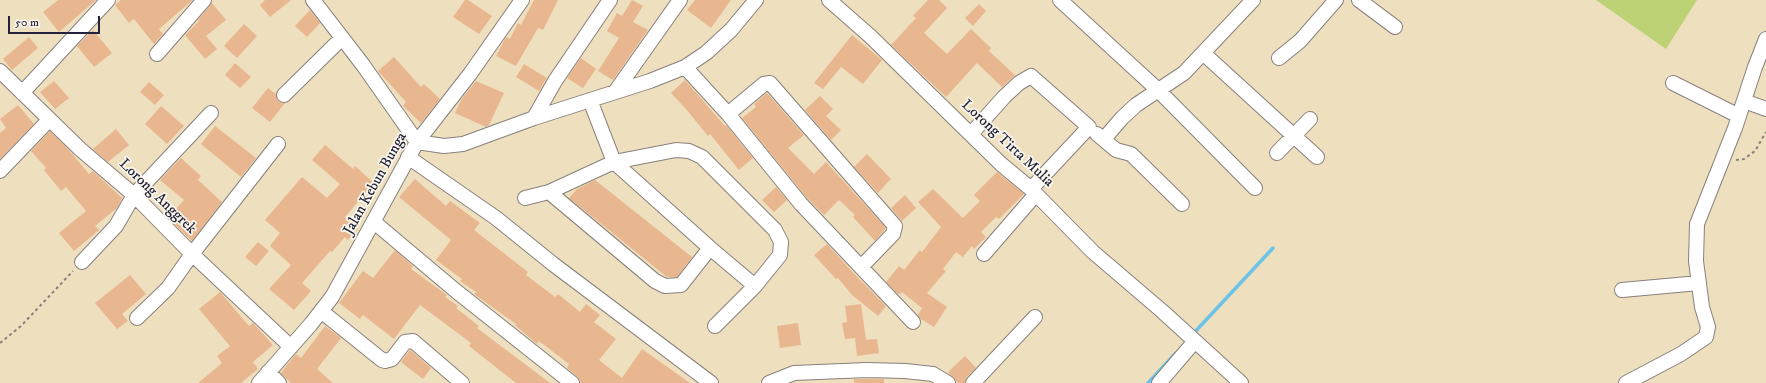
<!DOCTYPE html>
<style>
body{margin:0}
#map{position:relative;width:1766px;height:383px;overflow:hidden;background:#eedfbe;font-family:"IM FELL DW Pica",serif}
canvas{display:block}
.scale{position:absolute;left:8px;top:16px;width:92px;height:18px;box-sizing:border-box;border:2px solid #22223b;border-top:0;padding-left:5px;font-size:12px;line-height:14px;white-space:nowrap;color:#22223b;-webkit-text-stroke:3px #fbf7ec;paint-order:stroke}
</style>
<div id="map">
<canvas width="1766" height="383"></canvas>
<div class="scale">50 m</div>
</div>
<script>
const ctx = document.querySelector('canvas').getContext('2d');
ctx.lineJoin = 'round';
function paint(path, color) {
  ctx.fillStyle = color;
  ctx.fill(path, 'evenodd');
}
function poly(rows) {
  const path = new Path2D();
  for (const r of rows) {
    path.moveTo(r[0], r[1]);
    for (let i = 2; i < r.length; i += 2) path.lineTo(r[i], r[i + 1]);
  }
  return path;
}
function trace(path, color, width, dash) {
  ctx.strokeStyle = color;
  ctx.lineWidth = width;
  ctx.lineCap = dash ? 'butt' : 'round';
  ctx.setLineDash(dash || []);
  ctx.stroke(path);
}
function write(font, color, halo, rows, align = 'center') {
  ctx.font = font + ' "IM FELL DW Pica",serif';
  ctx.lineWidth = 3.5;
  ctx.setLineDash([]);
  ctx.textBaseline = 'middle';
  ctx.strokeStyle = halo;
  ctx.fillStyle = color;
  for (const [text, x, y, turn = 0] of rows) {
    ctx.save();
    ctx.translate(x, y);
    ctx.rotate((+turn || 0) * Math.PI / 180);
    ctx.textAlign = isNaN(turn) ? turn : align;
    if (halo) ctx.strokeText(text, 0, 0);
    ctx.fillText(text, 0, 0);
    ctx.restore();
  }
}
const green = poly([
 [1596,0,1697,0,1666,49]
]);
const stream = poly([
 [1192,335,1273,248],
 [1148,383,1176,353]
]);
const building = poly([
 [58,0,96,0,59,32,43,12],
 [121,0,193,0,159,29,163,34,154,44,134,19,129,23,115,5],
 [265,0,291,0,270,17,260,5],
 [465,0,468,0,492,16,479,34,453,17],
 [534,0,558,0,543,30,538,28,516,66,496,56,506,37,510,39,518,23,521,25],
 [632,0,643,6,633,22,648,30,613,80,598,71,619,38,607,31,617,13,622,16],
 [695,0,731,0,711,28,687,10],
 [928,0,939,0,947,8,924,33,947,54,971,29,991,48,989,51,1015,75,1002,87,977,63,946,97,891,45,916,18,913,16],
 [212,3,226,20,206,36,217,49,205,59,185,35,199,21,198,20],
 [979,4,986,11,973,26,965,18],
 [310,10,320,23,307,37,295,26],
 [244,24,257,36,237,58,224,46],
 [93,30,112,53,94,67,77,46],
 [852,35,882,60,863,84,841,67,823,89,814,83],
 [29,37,38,48,12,70,3,59],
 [394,57,421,87,424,84,440,99,421,123,403,106,406,102,378,71],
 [581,58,596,69,583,88,567,78],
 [235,63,251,77,240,88,225,75],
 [524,64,547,78,539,91,516,77],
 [685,80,725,126,726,125,753,158,739,170,710,134,708,136,686,109,671,93],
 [54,81,69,98,55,109,40,92],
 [476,81,504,93,489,125,486,127,455,113,461,100],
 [149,82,164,95,155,105,140,92],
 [268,88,276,94,278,101,285,103,270,122,252,108],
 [767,93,804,135,788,148,814,174,826,162,886,228,875,241,853,217,855,215,839,200,824,215,807,198,742,118,756,107,754,104],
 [820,96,833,109,826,116,841,130,831,140,805,110],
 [18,105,34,124,0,159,0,133,6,128,0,119],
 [161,106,184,126,167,144,145,124],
 [215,126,256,158,241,177,201,144],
 [116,129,129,145,108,162,93,149],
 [50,131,68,149,89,174,93,171,122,198,117,208,95,226,99,230,74,251,59,233,86,211,66,187,61,191,44,170,46,168,31,151],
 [325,145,353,169,355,166,374,183,345,217,358,229,348,240,345,237,332,252,330,251,302,283,311,291,294,310,269,289,291,265,270,246,280,233,265,220,302,177,327,198,340,184,312,160],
 [867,154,891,179,878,193,854,167],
 [181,158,201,176,198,180,222,202,192,241,168,218,184,200,160,180],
 [997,172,1024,194,999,219,996,217,981,232,986,237,974,249,972,246,963,257,956,252,943,269,946,271,927,293,947,307,934,327,921,319,918,315,922,308,902,292,900,294,897,293,886,282,899,266,904,270,920,250,922,252,941,227,918,202,933,189,963,218,980,201,974,195],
 [415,179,446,206,450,201,480,223,474,230,528,272,526,275,555,297,558,294,580,312,586,304,600,315,594,322,616,339,599,360,622,378,642,349,690,383,580,383,578,377,567,368,569,364,539,341,537,344,515,325,516,324,474,294,476,292,460,281,462,279,436,260,451,240,399,197],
 [595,180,692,257,677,277,667,277,569,198,577,189],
 [776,187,787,200,774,212,762,200],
 [905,195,916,208,902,221,891,208],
 [258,242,269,251,256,266,245,257],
 [827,244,860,280,886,306,878,316,852,295,838,278,836,279,814,255],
 [395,250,413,266,411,269,447,295,445,297,458,306,456,308,479,326,477,328,550,383,516,383,469,346,471,343,420,305,394,339,363,315,360,319,339,303,363,271,373,278],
 [130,275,146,294,122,314,128,321,117,329,95,303],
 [220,292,249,326,253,323,273,345,253,362,258,369,241,383,198,383,222,363,217,356,230,346,199,309],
 [861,304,866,340,877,339,879,353,857,356,855,338,845,339,842,323,847,322,845,306],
 [798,323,801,345,780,348,777,326],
 [325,326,341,338,317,369,333,383,291,383,281,373,296,354,301,358],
 [410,350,431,368,423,379,401,362],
 [965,356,976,368,967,377,965,383,958,383,948,372],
 [854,379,884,379,884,383,854,383]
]);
const path = poly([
 [1736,160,1744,159,1755,151,1766,132],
 [0,343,21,326,73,271]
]);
const minor = poly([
 [313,0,363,65,417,142,444,146,463,144,534,118,650,81,685,67,706,53,731,30,756,0],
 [829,0,870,36,1001,164,1031,189,1093,252,1162,311,1241,383],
 [1060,0,1158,90,1255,188],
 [1359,0,1395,27],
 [1203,53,1317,157],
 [157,54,204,0],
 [1279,58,1300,41,1336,0],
 [685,67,728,114,801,204,913,322],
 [0,71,80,149,134,195,192,254,291,347],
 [1673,83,1739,116],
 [615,92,680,0],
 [22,93,108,0],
 [284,95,342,38],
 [590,100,614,162,549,192,655,281,665,286,681,285,710,248],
 [1744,101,1766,109],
 [728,114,764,84,770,83,895,226,893,234,861,267],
 [534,118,555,81,610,0],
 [971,134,1004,97,1019,83,1031,76,1089,127,1031,189],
 [1097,134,1116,150,1131,154,1182,204],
 [1104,139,1122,118,1136,105,1184,73,1253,0],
 [1277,153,1310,119],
 [408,157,496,218,553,264,711,383],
 [0,171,49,120],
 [525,198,549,192],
 [374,222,456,291,572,383],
 [984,254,1036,194],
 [82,262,116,226,134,195,211,113],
 [1622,290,1699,283],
 [321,311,382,360,385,361,392,359,405,342,413,341,462,383],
 [137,318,168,288,192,254,278,144],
 [715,326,755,286,780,255,781,242,775,230,702,157,689,151,676,150,614,162,710,248,755,286],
 [268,372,279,383],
 [259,383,311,324,332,297,417,142,470,74,522,0],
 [769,383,794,373,867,370,905,371,933,374,948,383],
 [973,383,1035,317],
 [1159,383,1195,341],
 [1626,383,1681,354,1706,337,1708,327,1702,307,1696,261,1697,224,1735,128,1755,67,1766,39]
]);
const streetNames = [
 ["Lorong Tirta Mulia",1007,144,43],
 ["Jalan Kebun Bunga",376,184,-61],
 ["Lorong Anggrek",157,197,44]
];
paint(green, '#bdd175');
trace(stream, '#6bc3e8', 3.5);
paint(building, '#e8b78f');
trace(minor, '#88807c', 16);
trace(path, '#88807c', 2, [3, 3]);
trace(minor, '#fff', 14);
write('15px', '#22223b', '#fbf7ec', streetNames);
</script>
